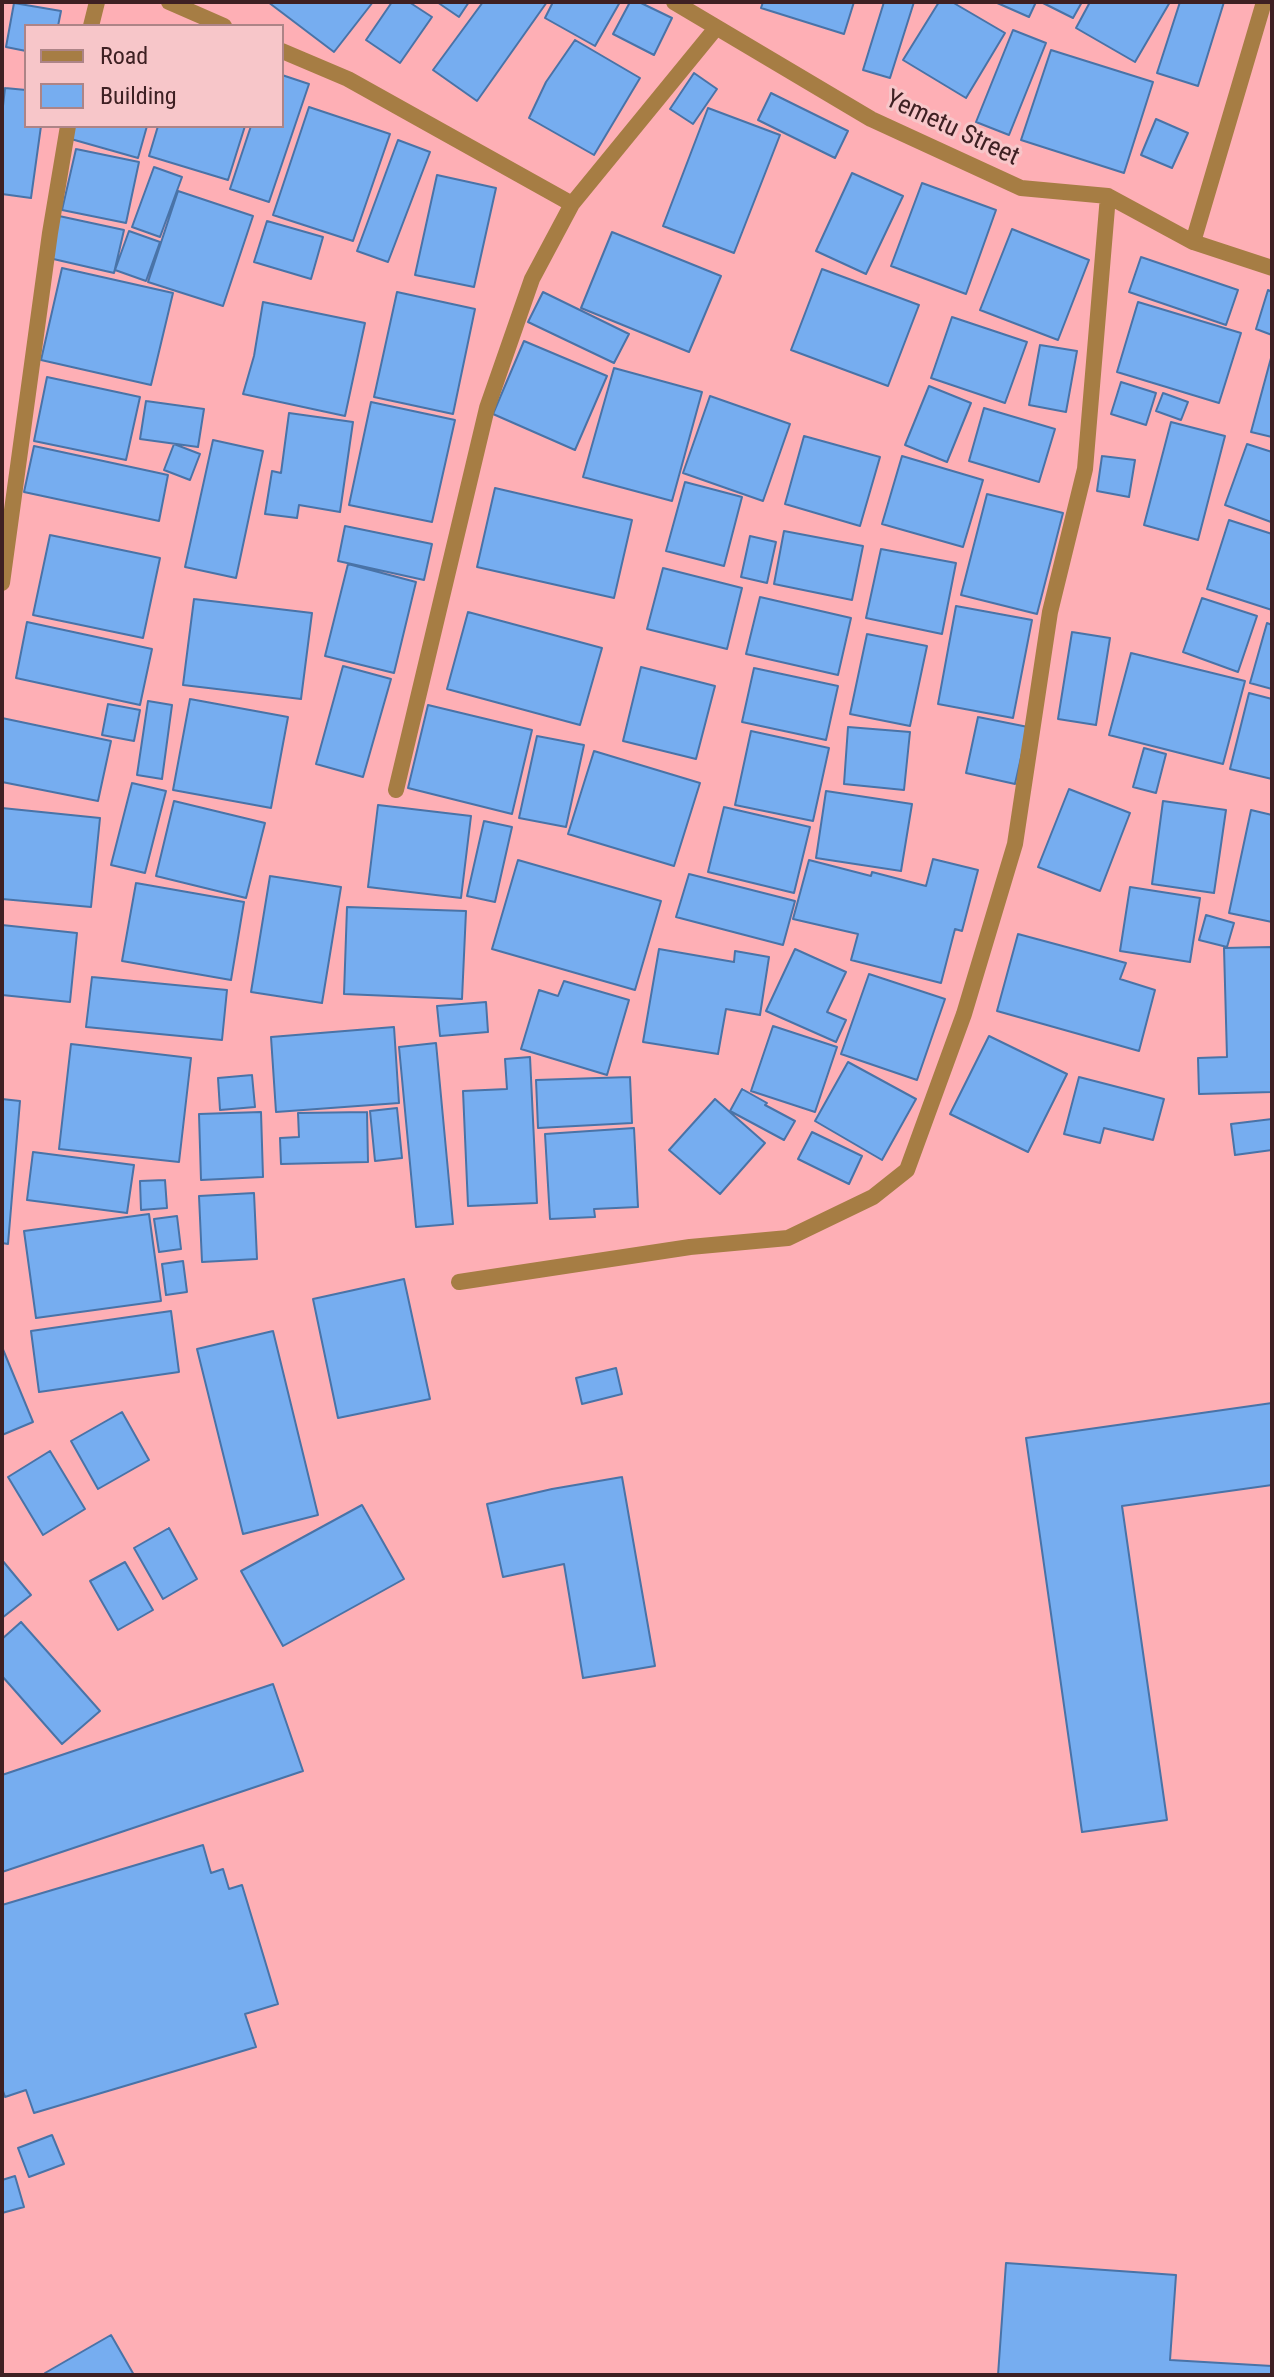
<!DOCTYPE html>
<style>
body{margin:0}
#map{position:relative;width:1274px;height:2377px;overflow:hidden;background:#feafb5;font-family:"Roboto Condensed",sans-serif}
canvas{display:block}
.frame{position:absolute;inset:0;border:4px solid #3e2023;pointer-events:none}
.legend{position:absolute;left:24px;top:24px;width:260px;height:104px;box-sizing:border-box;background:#f7c6c9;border:2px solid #ad8487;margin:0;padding:10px 14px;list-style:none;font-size:24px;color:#3e2023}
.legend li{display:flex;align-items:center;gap:16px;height:40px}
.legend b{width:40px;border:2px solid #ad8487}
</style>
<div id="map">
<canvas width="1274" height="2377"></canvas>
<div class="frame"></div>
<ul class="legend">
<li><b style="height:10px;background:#a67d44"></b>Road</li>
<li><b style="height:22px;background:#76adf0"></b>Building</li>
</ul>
</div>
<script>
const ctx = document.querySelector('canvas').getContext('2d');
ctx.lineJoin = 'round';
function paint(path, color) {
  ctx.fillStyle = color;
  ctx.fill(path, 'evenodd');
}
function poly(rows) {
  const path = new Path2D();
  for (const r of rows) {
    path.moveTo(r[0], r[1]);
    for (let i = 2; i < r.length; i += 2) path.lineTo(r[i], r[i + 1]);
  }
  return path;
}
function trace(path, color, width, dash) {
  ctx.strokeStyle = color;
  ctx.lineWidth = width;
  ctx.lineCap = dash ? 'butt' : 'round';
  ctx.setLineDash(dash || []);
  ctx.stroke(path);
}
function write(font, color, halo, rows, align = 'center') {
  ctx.font = font + ' "Roboto Condensed",sans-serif';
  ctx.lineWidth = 6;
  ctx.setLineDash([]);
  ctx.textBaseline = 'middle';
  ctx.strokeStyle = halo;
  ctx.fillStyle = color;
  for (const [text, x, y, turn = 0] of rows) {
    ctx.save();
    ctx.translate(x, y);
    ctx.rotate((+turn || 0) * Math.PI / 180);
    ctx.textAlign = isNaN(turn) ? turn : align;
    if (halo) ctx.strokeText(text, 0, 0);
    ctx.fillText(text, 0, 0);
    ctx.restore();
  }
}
const building = poly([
 [268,2,373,2,334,52,268,2],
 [392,2,409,2,432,17,400,63,366,40,392,2],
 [437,2,469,2,459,17,437,2],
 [483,2,547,2,477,101,433,70,483,2],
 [553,2,620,2,595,46,545,18,553,2],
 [630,2,639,2,672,18,654,55,613,34,630,2],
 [763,2,854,2,844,34,761,8,763,2],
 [884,2,914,2,890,78,863,70,884,2],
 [939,2,952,2,1005,33,966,98,903,60,939,2],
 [995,2,1036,2,1029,17,995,2],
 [1041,2,1082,2,1073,18,1041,2],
 [1090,2,1170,2,1135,62,1076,28,1090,2],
 [1180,2,1224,2,1198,86,1157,73,1180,2],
 [14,3,61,11,58,26,26,26,26,51,6,47,14,3],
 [1013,30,1046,43,1009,135,976,122,1013,30],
 [575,40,640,78,594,155,529,118,546,82,575,40],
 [1051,50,1153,82,1124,173,1021,140,1051,50],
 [694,73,717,89,693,124,670,109,694,73],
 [282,75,309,84,269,202,230,189,251,126,282,126,282,75],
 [5,88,26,90,26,126,41,126,31,198,2,194,2,115,5,88],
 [771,93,848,131,835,158,758,120,771,93],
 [309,107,390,134,353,241,273,215,309,107],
 [708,108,780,135,734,253,663,226,708,108],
 [1156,119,1188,133,1172,168,1141,155,1156,119],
 [74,126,147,126,138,158,71,139,74,126],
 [158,126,245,126,228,180,149,156,158,126],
 [398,140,430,152,388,262,357,251,398,140],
 [76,149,139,162,126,223,62,210,76,149],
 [154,167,182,177,160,237,132,227,154,167],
 [852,173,903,196,866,274,816,251,852,173],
 [437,175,496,188,474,287,415,275,437,175],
 [922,183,996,210,966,294,891,266,922,183],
 [178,191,253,216,223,306,148,282,178,191],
 [59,216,124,230,114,273,49,258,59,216],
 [267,221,323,237,311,279,254,262,267,221],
 [1012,229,1089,260,1058,340,980,310,1012,229],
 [129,231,160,242,146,281,115,270,129,231],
 [612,232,721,276,689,352,581,308,612,232],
 [1141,257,1238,290,1226,325,1129,292,1141,257],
 [62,268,173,293,151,385,41,360,62,268],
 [822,269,919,305,888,386,791,350,822,269],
 [1268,290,1272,292,1272,335,1256,329,1268,290],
 [397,292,475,309,453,414,374,397,397,292],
 [543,292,629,334,614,363,528,322,543,292],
 [263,302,365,323,345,416,243,394,254,356,263,302],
 [1138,302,1241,333,1219,403,1117,372,1138,302],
 [952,317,1027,342,1005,403,931,378,952,317],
 [524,341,607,376,575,450,493,414,524,341],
 [1040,345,1077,351,1066,412,1029,405,1040,345],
 [1271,358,1272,358,1272,437,1251,432,1271,358],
 [614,368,702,392,672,501,583,477,614,368],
 [47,377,140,397,126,460,34,441,47,377],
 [1121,382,1156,393,1146,425,1111,414,1121,382],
 [929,386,971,403,947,462,905,445,929,386],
 [1163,393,1188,402,1181,420,1156,411,1163,393],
 [710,396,790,424,763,501,683,473,710,396],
 [146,401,204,409,198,447,140,439,146,401],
 [371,402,455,420,432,522,349,505,371,402],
 [984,408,1055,429,1039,482,969,461,984,408],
 [289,413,353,422,340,512,299,505,297,518,265,514,272,471,281,473,289,413],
 [1171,422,1225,436,1198,540,1144,525,1171,422],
 [804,436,880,457,860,526,785,504,804,436],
 [213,440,263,451,236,578,185,567,213,440],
 [174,444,200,454,190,480,164,470,174,444],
 [1247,444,1272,452,1271,522,1225,505,1247,444],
 [34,446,168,475,159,521,24,492,34,446],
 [902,456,983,480,963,547,882,524,902,456],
 [1102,456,1135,460,1129,497,1097,491,1102,456],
 [685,482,742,497,724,566,666,551,685,482],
 [495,488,632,520,614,598,477,567,495,488],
 [987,494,1063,513,1037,614,961,595,987,494],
 [1229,520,1272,534,1272,610,1207,589,1229,520],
 [345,526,432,544,424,580,338,561,345,526],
 [784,531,863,546,852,600,774,584,784,531],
 [50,535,160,558,143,638,33,615,50,535],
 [750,536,776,542,767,583,741,577,750,536],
 [881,549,956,563,942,634,866,618,881,549],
 [348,564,416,582,394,673,325,656,348,564],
 [663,568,742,588,727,649,647,629,663,568],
 [760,597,851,618,838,675,746,654,760,597],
 [1202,598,1257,616,1238,672,1183,652,1202,598],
 [194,599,312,613,301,699,183,685,194,599],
 [956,606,1032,620,1013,718,938,704,956,606],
 [468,612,602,648,580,725,447,689,468,612],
 [27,622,152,649,140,705,16,678,27,622],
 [1267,623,1272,625,1272,689,1250,683,1267,623],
 [1072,632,1110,638,1096,725,1058,719,1072,632],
 [867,634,927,646,910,726,850,714,867,634],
 [1131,653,1245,681,1223,764,1109,735,1131,653],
 [343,666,391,679,363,777,316,764,343,666],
 [641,667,715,686,696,759,623,741,641,667],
 [754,668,838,686,826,740,742,722,754,668],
 [1249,693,1272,699,1272,779,1230,769,1249,693],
 [190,699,288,717,271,808,173,790,190,699],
 [148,701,172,705,162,779,137,775,148,701],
 [108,704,140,710,134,741,102,735,108,704],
 [428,705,532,730,512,814,408,788,428,705],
 [978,717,1028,727,1015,784,966,773,978,717],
 [2,718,111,741,98,801,2,782,2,718],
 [848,727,910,732,904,790,844,784,848,727],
 [751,731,829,748,813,821,735,805,751,731],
 [537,736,584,745,566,827,519,818,537,736],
 [1144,748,1166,754,1156,793,1133,787,1144,748],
 [594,751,700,783,674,866,568,834,594,751],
 [132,783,166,791,145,873,111,865,132,783],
 [1069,789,1130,813,1100,891,1038,867,1069,789],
 [826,791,912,804,901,871,816,858,826,791],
 [174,801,265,823,246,898,156,876,174,801],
 [1163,801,1226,810,1214,893,1152,884,1163,801],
 [378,805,471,816,461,898,368,887,378,805],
 [724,807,810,827,794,893,708,872,724,807],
 [2,808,100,818,91,907,2,899,2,808],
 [1251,810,1272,815,1272,922,1229,913,1251,810],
 [484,821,512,827,495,902,467,896,484,821],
 [933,859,978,870,962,931,955,929,941,983,851,960,858,934,793,919,809,860,871,876,872,872,926,886,933,859],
 [518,860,661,901,635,990,492,949,518,860],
 [689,874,795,901,783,945,676,917,689,874],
 [270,876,341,887,322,1003,251,992,270,876],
 [136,883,244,902,231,980,122,961,136,883],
 [1130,887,1200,898,1190,962,1120,951,1130,887],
 [347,907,466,911,462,999,344,994,347,907],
 [1206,915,1234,923,1227,947,1199,940,1206,915],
 [2,925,77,933,70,1002,2,995,2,925],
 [1018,934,1126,963,1120,979,1155,990,1139,1051,997,1011,1018,934],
 [1272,947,1272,1092,1199,1094,1198,1058,1227,1057,1224,948,1272,947],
 [659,949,734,962,735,951,769,957,760,1015,726,1009,718,1054,643,1042,659,949],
 [795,949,846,972,827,1012,846,1020,836,1042,766,1011,795,949],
 [869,974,945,999,917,1080,841,1054,869,974],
 [92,977,227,990,222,1040,86,1027,92,977],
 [564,981,629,1000,607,1075,521,1049,539,990,558,996,564,981],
 [486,1002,488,1032,440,1036,437,1006,486,1002],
 [773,1026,837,1047,815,1112,751,1091,773,1026],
 [394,1027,399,1103,276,1112,271,1037,394,1027],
 [989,1036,1067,1074,1028,1152,950,1114,989,1036],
 [436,1043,453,1224,416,1227,399,1047,436,1043],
 [71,1044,191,1058,179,1162,59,1149,71,1044],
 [530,1057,537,1203,468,1206,463,1091,507,1089,505,1059,530,1057],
 [848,1062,916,1099,882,1160,815,1121,848,1062],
 [252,1075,255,1107,220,1110,218,1078,252,1075],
 [630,1077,632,1123,538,1128,536,1080,630,1077],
 [1079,1077,1164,1099,1153,1140,1104,1128,1100,1143,1064,1134,1079,1077],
 [742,1089,767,1103,765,1105,795,1121,784,1140,730,1111,742,1089],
 [2,1099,20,1101,8,1244,2,1243,2,1099],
 [715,1099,765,1143,720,1194,669,1150,715,1099],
 [397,1108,402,1158,375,1161,370,1111,397,1108],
 [261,1112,263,1177,201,1180,199,1114,261,1112],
 [367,1112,368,1162,281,1164,280,1138,299,1137,298,1113,367,1112],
 [1272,1119,1272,1150,1235,1155,1231,1124,1272,1119],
 [634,1128,638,1207,594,1209,595,1217,550,1219,545,1134,634,1128],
 [812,1132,862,1156,849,1184,798,1159,812,1132],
 [33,1152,134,1165,127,1213,27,1200,33,1152],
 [165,1180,167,1208,141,1210,140,1181,165,1180],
 [254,1193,257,1259,202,1262,199,1196,254,1193],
 [149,1214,161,1301,36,1318,24,1231,149,1214],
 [177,1216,181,1249,159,1252,154,1219,177,1216],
 [183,1261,187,1292,166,1295,162,1264,183,1261],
 [404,1279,430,1399,338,1418,313,1299,404,1279],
 [171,1311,179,1372,39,1392,31,1331,171,1311],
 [273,1331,318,1515,243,1534,197,1349,273,1331],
 [2,1347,33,1422,2,1435,2,1347],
 [616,1368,622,1394,582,1404,576,1378,616,1368],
 [1272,1403,1272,1485,1122,1506,1167,1820,1082,1832,1026,1438,1272,1403],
 [122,1412,149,1460,98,1489,71,1441,122,1412],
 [50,1451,85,1509,43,1535,8,1477,50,1451],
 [622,1477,655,1666,583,1678,564,1564,503,1577,487,1504,552,1489,622,1477],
 [362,1505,404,1579,283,1646,241,1571,362,1505],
 [169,1528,197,1579,163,1599,134,1548,169,1528],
 [2,1560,31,1595,2,1618,2,1560],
 [125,1562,153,1610,118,1630,90,1581,125,1562],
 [21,1622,100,1711,62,1744,2,1676,2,1639,21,1622],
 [273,1684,303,1771,2,1872,2,1775,273,1684],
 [203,1845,211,1873,223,1869,229,1889,242,1885,278,2004,245,2014,256,2047,34,2113,26,2090,5,2097,2,2088,2,1905,203,1845],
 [52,2135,64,2164,29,2177,18,2148,52,2135],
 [15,2176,24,2207,2,2213,2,2180,15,2176],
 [1006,2263,1176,2275,1170,2360,1272,2366,1272,2375,998,2375,1006,2263],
 [111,2335,134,2375,46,2375,45,2373,111,2335]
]);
const minor = poly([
 [169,2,224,26],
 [674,2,871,119,1021,188,1108,196,1193,242,1272,268],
 [91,26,97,2],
 [282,51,348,79,572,204],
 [1193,242,1264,2],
 [2,583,50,233,68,126],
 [396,790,487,408,532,279,572,204,716,28],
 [459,1282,690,1247,788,1238,873,1197,907,1170,964,1014,1015,844,1050,612,1085,469,1108,196]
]);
const streetNames = [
 ["Yemetu Street",952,129,25]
];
paint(building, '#76adf0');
trace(building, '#4973a7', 2);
trace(minor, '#a67d44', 16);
write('26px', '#3e2023', '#f7c6c9', streetNames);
</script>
